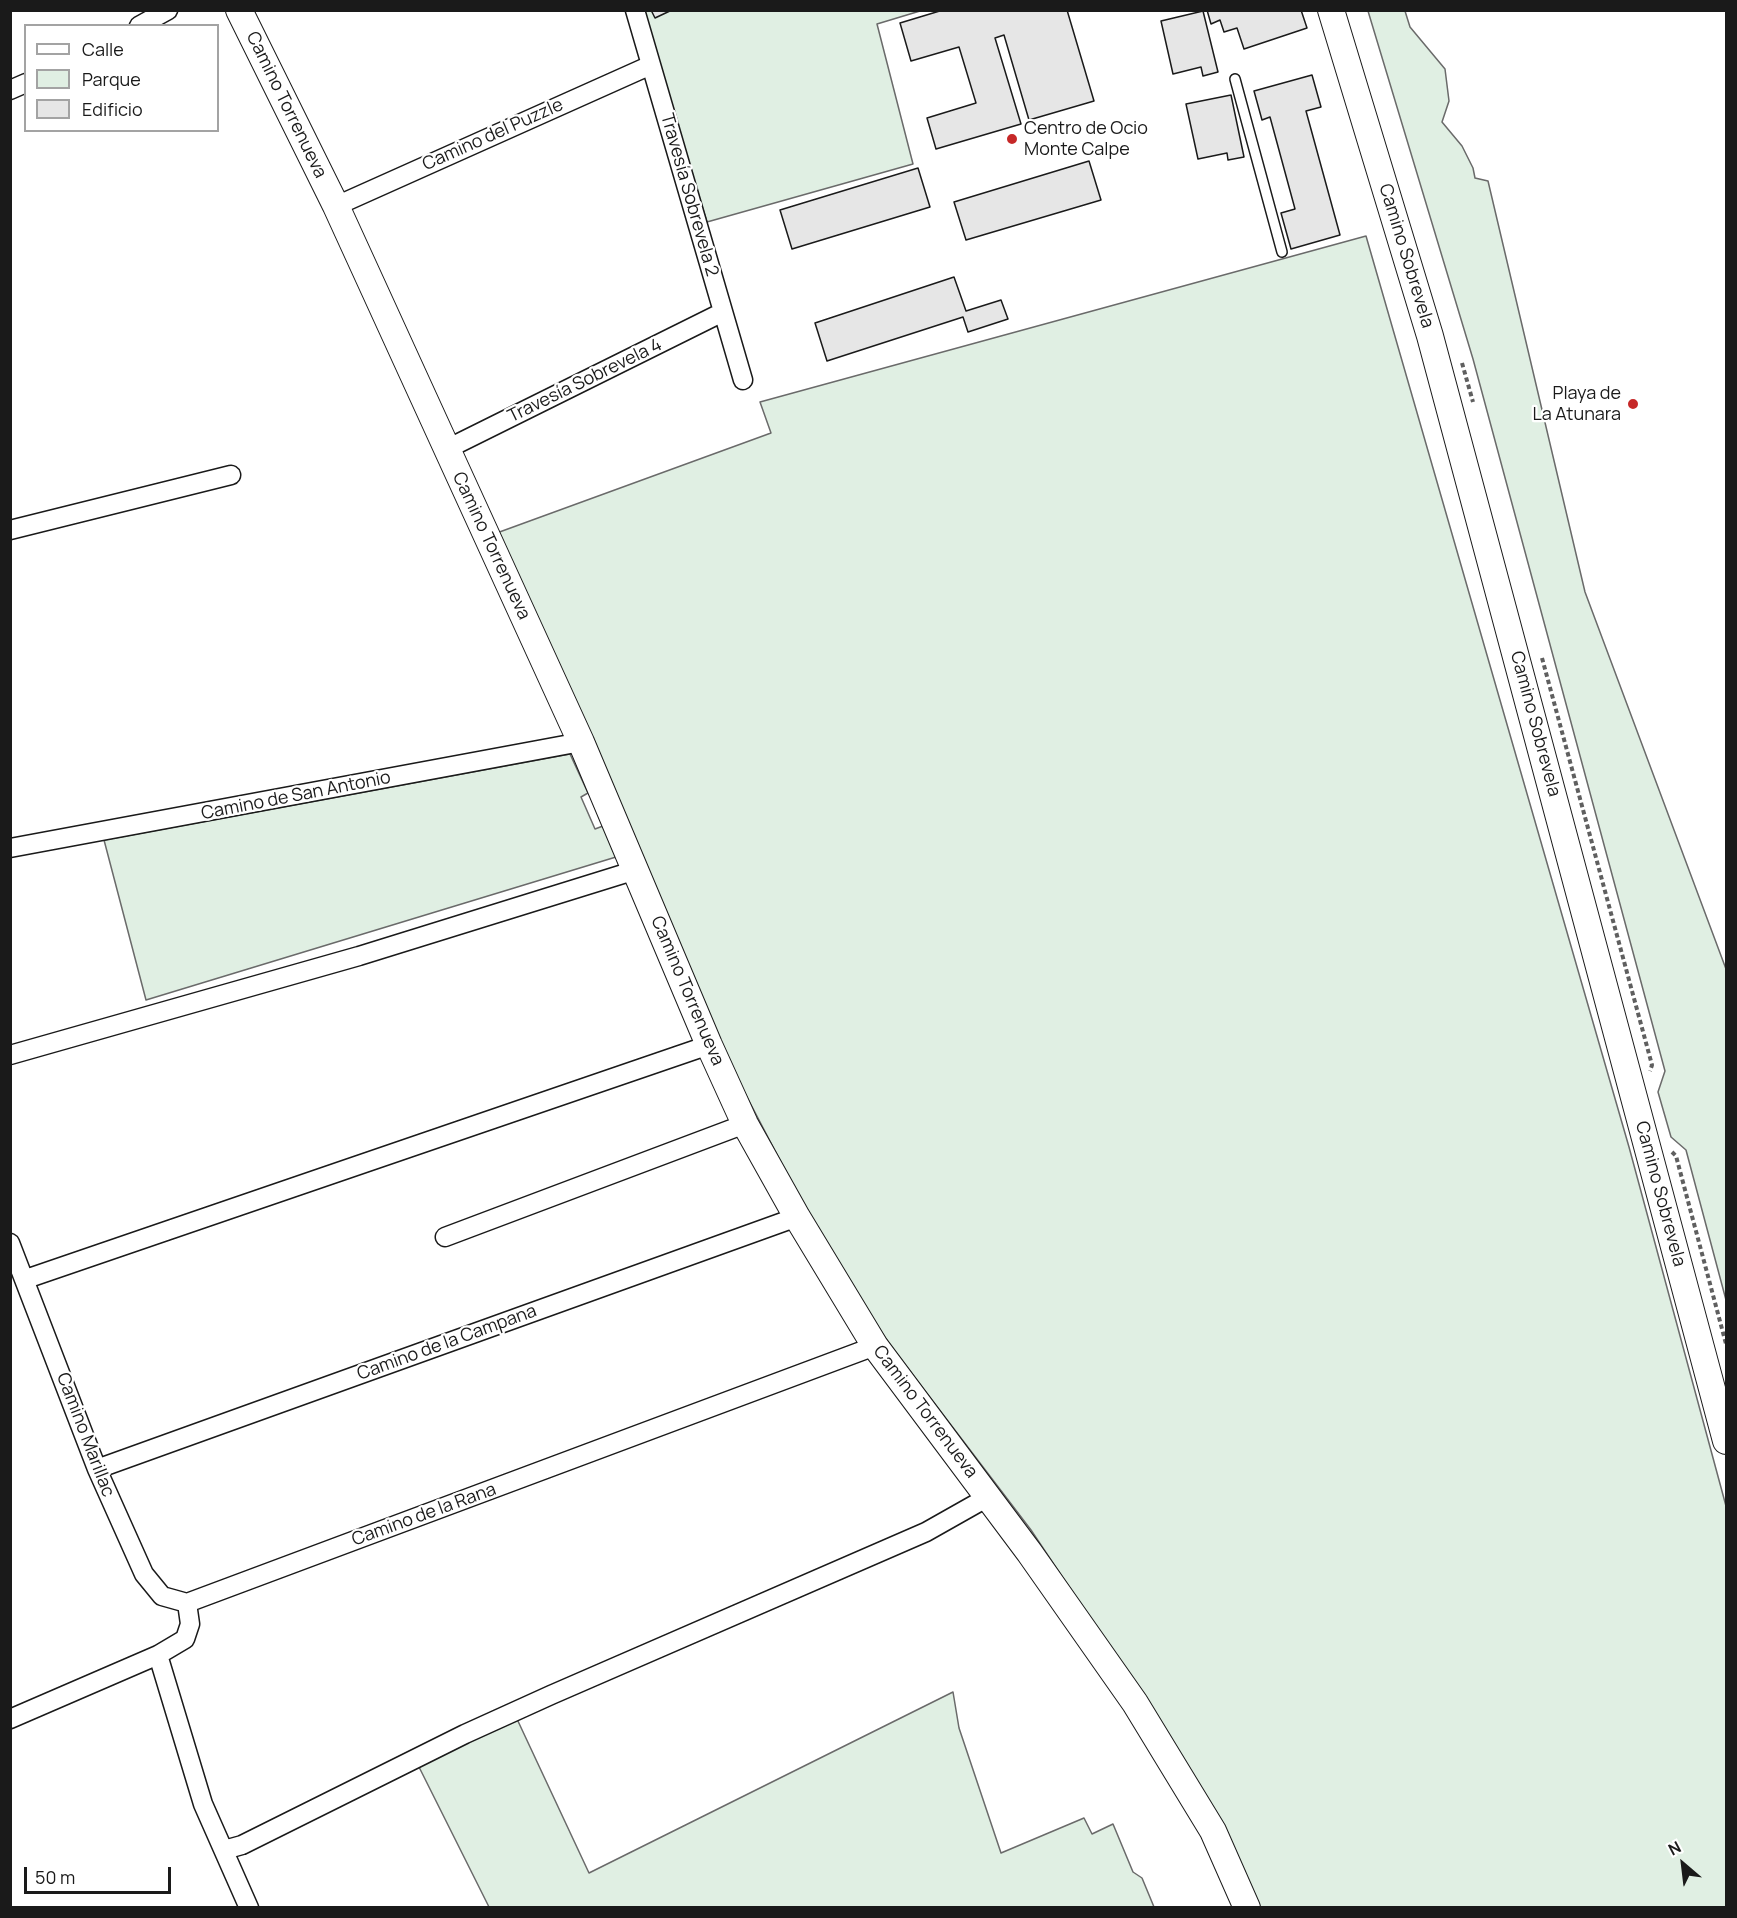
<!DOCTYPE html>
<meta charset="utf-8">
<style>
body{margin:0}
#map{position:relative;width:1737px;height:1918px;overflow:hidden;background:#fff;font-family:Manrope,sans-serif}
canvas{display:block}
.frame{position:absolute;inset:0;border:12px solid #1a1a1a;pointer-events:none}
.legend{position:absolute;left:24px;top:24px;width:195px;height:108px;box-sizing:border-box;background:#fff;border:2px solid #a3a3a3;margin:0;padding:8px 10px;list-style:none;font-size:18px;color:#1a1a1a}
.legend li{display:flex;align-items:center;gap:12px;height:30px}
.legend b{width:30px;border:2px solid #a3a3a3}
.north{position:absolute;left:1653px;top:1834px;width:60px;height:60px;-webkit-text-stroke:4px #fff;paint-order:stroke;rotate:332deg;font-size:16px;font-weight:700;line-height:24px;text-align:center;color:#1a1a1a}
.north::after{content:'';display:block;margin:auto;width:21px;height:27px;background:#1a1a1a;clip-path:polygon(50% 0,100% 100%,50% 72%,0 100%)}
.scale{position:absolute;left:24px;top:1867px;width:147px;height:27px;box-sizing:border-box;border:3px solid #1a1a1a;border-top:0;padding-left:8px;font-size:18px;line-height:21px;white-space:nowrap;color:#1a1a1a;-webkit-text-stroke:4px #fff;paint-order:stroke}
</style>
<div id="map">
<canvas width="1737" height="1918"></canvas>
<div class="frame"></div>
<ul class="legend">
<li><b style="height:8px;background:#fff"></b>Calle</li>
<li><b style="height:16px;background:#e0efe3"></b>Parque</li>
<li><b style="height:16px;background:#e6e6e6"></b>Edificio</li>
</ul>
<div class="north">N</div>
<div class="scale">50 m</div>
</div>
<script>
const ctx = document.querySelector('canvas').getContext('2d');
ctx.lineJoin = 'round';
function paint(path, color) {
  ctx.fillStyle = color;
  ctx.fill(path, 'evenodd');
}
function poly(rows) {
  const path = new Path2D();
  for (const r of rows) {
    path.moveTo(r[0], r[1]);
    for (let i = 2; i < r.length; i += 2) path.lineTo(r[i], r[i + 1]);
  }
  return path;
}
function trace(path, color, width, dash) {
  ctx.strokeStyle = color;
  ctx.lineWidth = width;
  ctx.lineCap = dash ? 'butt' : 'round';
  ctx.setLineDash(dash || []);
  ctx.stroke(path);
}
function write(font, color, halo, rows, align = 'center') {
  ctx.font = font + ' Manrope,sans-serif';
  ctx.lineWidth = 4.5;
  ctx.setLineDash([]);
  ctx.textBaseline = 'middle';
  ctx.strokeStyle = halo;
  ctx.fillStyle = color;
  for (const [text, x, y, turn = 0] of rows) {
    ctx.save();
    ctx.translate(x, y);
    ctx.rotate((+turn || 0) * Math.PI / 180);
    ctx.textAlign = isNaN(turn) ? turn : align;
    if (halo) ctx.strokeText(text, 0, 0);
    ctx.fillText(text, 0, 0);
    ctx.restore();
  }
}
const green = poly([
 [644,11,920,11,877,24,913,164,707,222,657,63,644,11],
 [1368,11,1405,11,1410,27,1445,69,1449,101,1442,122,1462,146,1473,168,1475,178,1488,181,1585,592,1726,969,1726,1300,1686,1150,1671,1137,1658,1092,1665,1071,1473,359,1368,11],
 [1366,236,1629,1147,1726,1506,1726,1907,1259,1907,1103,1638,1031,1530,890,1345,839,1268,783,1166,723,1051,494,534,771,433,760,402,1366,236],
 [570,754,588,793,581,797,595,829,603,826,616,857,146,1000,104,840,570,754],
 [953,1692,959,1728,1001,1853,1084,1818,1092,1834,1113,1824,1133,1872,1142,1878,1154,1907,489,1907,418,1765,517,1719,589,1873,953,1692]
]);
const building = poly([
 [651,10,672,10,655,18,651,10],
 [943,10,1067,10,1094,101,1029,120,1004,35,995,38,1021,124,936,149,927,118,976,103,959,47,911,61,900,23,943,10],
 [1207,10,1301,10,1307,28,1244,49,1237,28,1224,32,1220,20,1211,24,1207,10],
 [1203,11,1218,72,1203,76,1201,67,1173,74,1161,21,1203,11],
 [1312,75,1321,107,1306,111,1340,235,1291,249,1281,213,1295,209,1270,117,1262,120,1254,91,1312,75],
 [1231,95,1244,157,1228,160,1227,153,1198,159,1186,104,1231,95],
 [1089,161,1101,200,966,240,954,202,1089,161],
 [918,168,930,207,792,249,780,210,918,168],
 [954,277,966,311,1001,300,1008,319,968,332,963,317,827,361,815,323,954,277]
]);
const path = poly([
 [1462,363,1473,402],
 [1542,658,1652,1065,1650,1071],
 [1672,1152,1676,1156,1726,1344]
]);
const lane = poly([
 [1235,79,1282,252]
]);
const street = poly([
 [635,10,743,380],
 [139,26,168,10],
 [10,90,26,83],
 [336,206,651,65],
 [447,449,723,312],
 [10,530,231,475],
 [10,848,581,742],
 [10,1055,359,956,636,870],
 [445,1237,745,1124],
 [10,1243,97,1469,144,1574,162,1596,187,1603],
 [26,1279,709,1045],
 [97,1469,797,1217],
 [187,1603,875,1346],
 [158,1655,203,1804,249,1908],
 [10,1719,158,1655,185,1639,190,1624,187,1603],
 [224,1850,242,1845,465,1734,551,1695,926,1532,988,1497]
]);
const secondary = poly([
 [239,10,336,206,581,742,709,1045,745,1124,797,1217,875,1346,1029,1552,1135,1703,1213,1831,1247,1908],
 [1331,10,1430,336,1726,1441]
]);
const markers = [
 [1012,139,6,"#c62828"],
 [1633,404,6,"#c62828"]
];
const streetNames = [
 ["Camino Torrenueva",286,105,64],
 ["Camino del Puzzle",493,135,-24],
 ["Travesía Sobrevela 2",689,195,74],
 ["Camino Sobrevela",1406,256,73],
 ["Travesía Sobrevela 4",585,381,-26],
 ["Camino Torrenueva",491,546,65],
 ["Camino Sobrevela",1535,724,75],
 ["Camino de San Antonio",296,796,-11],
 ["Camino Torrenueva",687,991,67],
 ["Camino Sobrevela",1660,1194,75],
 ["Camino de la Campana",447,1343,-20],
 ["Camino Torrenueva",925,1412,53],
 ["Camino Marillac",85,1435,69],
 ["Camino de la Rana",424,1515,-20]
];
const poiNames = [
 ["Centro de Ocio",1024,129],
 ["Monte Calpe",1024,150],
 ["Playa de",1621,394,"right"],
 ["La Atunara",1621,415,"right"]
];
paint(green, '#e0efe3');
trace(green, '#6a6a6a', 1.5);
paint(building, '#e6e6e6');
trace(building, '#1a1a1a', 1.5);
trace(lane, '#1a1a1a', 12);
trace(street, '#1a1a1a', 21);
trace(secondary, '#1a1a1a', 28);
trace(path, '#5f5f5f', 4, [4.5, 3]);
trace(lane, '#fff', 9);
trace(street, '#fff', 18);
trace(secondary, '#fff', 26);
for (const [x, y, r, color] of markers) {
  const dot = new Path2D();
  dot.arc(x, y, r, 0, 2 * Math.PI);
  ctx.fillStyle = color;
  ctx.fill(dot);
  trace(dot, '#fff', 2);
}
write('18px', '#1a1a1a', '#fff', streetNames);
write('18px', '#1a1a1a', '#fff', poiNames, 'left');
</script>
